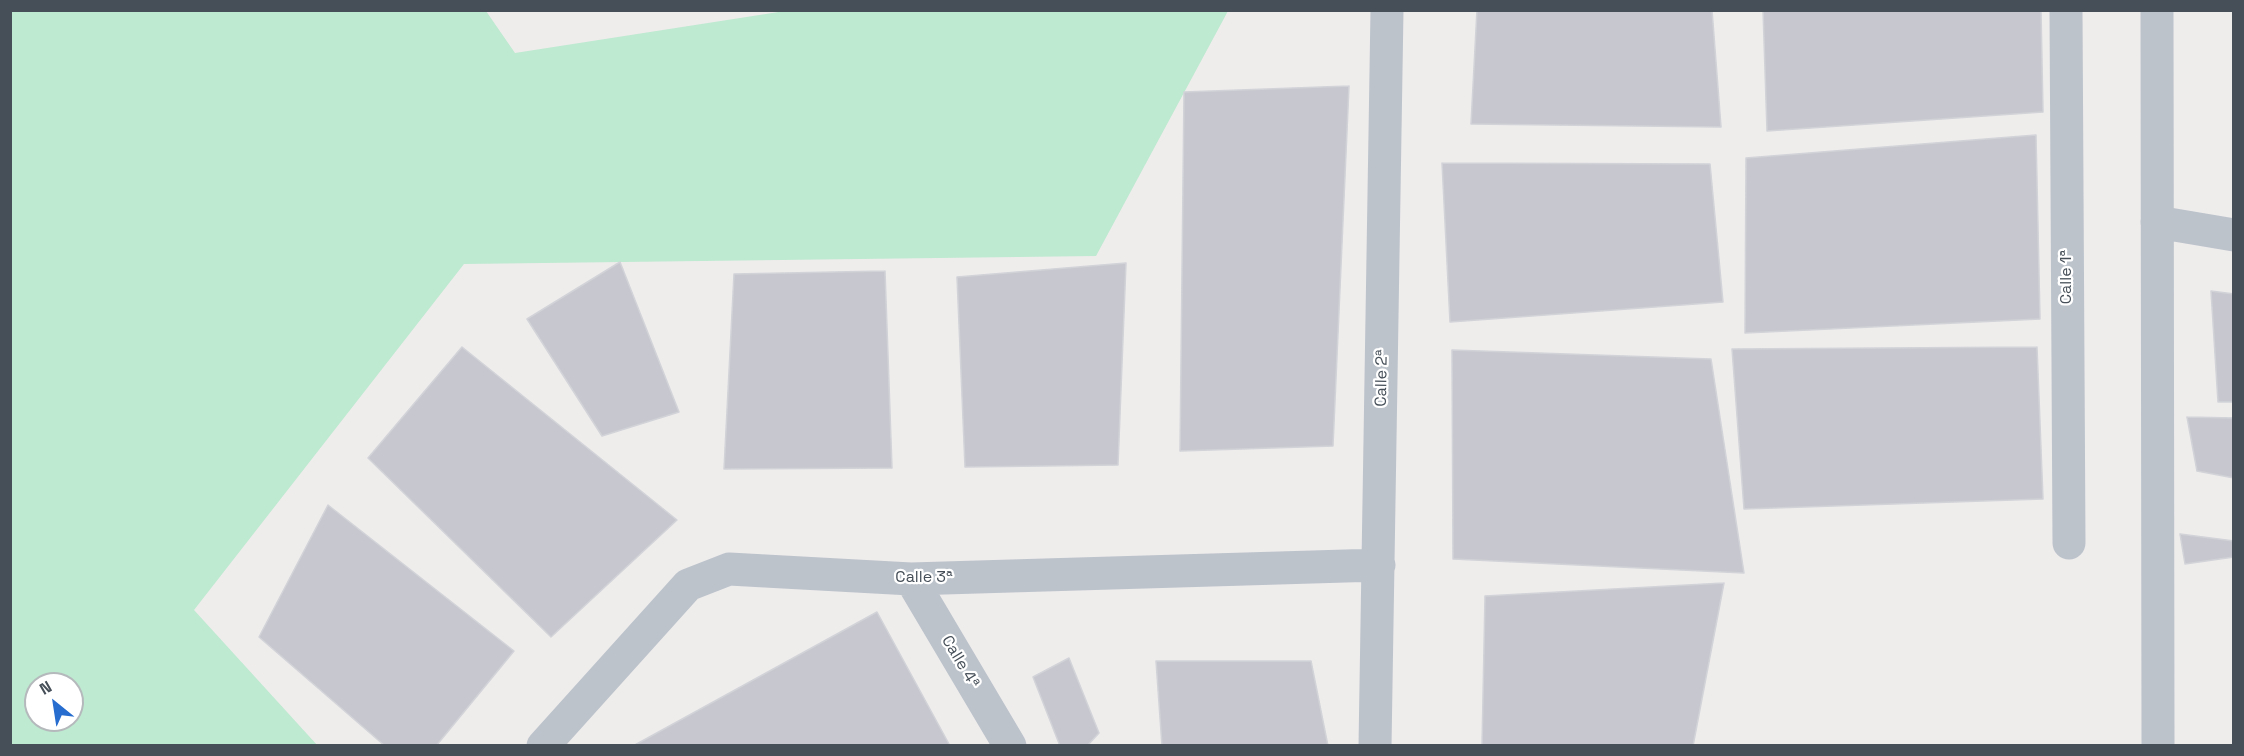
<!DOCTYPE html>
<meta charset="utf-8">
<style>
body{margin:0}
#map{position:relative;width:2244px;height:756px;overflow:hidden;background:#efecec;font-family:"Space Grotesk",sans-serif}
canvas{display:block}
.frame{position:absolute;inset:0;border:12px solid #464f58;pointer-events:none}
.north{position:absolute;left:24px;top:672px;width:60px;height:60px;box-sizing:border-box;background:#fff;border:2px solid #b5b9bc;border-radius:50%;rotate:330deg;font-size:16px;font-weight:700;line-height:24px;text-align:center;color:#464f58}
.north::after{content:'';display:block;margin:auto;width:21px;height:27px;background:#276ccf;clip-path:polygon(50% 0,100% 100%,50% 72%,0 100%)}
</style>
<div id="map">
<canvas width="2244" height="756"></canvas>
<div class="frame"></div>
<div class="north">N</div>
</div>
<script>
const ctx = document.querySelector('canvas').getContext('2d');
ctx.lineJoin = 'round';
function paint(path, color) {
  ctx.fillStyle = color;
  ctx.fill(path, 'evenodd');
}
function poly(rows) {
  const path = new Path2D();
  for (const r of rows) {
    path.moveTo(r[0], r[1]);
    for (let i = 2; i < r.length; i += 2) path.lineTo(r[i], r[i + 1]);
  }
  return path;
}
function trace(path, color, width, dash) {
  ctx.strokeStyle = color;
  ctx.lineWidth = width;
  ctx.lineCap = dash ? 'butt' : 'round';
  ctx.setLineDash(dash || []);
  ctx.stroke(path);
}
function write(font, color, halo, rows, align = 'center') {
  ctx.font = font + ' "Space Grotesk",sans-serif';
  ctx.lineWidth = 4.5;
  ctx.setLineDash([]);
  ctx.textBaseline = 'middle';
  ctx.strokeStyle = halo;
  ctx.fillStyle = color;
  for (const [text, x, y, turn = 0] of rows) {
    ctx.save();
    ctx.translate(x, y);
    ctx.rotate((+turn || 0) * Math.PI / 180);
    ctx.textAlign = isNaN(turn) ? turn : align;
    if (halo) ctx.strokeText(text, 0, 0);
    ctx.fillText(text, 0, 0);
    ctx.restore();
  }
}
const green = poly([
 [10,11,486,11,515,53,785,11,1228,11,1096,256,464,264,194,610,318,746,11,745],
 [36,684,72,684,72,720,36,720]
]);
const building = poly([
 [1477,10,1712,10,1721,127,1471,124,1477,10],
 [1763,10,2041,10,2043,112,1767,131,1763,10],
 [1349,86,1333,446,1180,451,1184,92,1349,86],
 [2036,135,2040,319,1745,333,1746,158,2036,135],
 [1442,163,1710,164,1723,302,1450,322,1442,163],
 [620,262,679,412,602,436,527,319,620,262],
 [1126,263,1118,465,965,467,957,277,1126,263],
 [885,271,892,468,724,469,734,274,885,271],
 [2211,291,2234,294,2234,402,2218,402,2211,291],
 [462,347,677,520,551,637,368,458,462,347],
 [2037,347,2043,499,1744,509,1732,349,2037,347],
 [1452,350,1711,359,1744,573,1453,559,1452,350],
 [2187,417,2234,418,2234,478,2197,471,2187,417],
 [328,505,514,651,436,746,385,746,259,637,328,505],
 [2180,534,2234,541,2234,557,2185,564,2180,534],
 [1724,583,1693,746,1482,746,1485,596,1724,583],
 [877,612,949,744,946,746,633,746,877,612],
 [1069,658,1099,733,1087,746,1060,746,1033,677,1069,658],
 [1156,661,1311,661,1328,746,1162,746,1156,661]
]);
const minor = poly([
 [2066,10,2069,543],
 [2157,10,2158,746],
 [2157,222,2234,235],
 [911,579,1010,746],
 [543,746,688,585,729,569,911,579,1379,565],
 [1375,746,1387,10]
]);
const streetNames = [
 ["Calle 1ª",2067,277,-90],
 ["Calle 2ª",1382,378,-89],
 ["Calle 3ª",924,578],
 ["Calle 4ª",960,662,59]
];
paint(green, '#bdead0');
paint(building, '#c7c8cf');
trace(building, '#d1d3d8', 1.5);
trace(minor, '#bcc3cb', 33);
write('16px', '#464f58', '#fff', streetNames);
</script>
